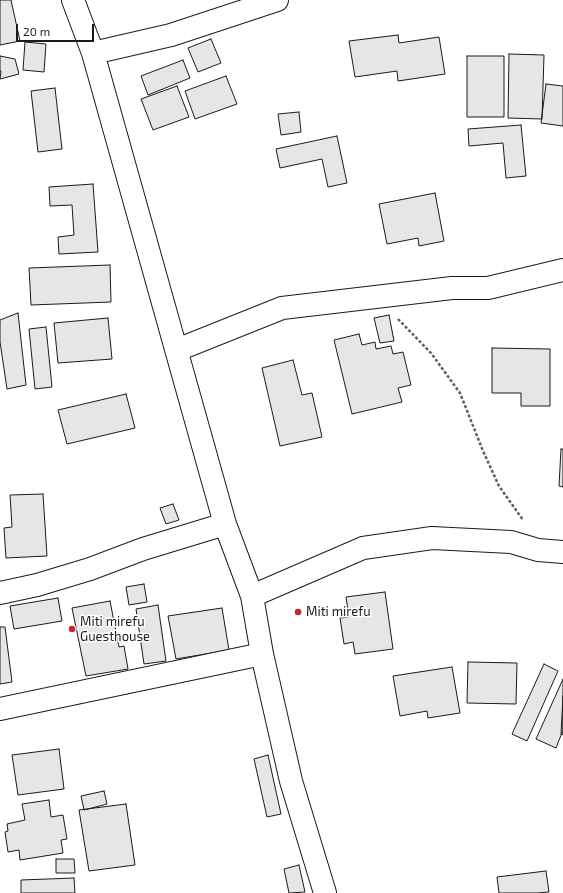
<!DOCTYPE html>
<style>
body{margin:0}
#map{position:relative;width:563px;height:893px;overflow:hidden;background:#fff;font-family:"Exo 2",sans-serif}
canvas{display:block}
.scale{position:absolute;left:16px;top:24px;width:78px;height:18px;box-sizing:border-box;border:2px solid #1a1a1a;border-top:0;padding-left:5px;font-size:12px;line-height:14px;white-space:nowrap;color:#1a1a1a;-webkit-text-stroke:3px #fff;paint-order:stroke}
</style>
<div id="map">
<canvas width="563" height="893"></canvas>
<div class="scale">20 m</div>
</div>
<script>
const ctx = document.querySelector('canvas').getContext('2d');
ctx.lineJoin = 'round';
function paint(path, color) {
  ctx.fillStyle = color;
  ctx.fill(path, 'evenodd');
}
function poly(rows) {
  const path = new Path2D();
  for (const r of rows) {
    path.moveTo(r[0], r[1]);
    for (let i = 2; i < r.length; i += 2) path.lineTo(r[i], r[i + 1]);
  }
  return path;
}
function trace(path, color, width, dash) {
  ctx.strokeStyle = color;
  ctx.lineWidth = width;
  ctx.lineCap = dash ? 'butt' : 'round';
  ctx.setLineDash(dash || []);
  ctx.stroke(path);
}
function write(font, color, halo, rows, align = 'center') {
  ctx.font = font + ' "Exo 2",sans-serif';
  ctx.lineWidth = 3;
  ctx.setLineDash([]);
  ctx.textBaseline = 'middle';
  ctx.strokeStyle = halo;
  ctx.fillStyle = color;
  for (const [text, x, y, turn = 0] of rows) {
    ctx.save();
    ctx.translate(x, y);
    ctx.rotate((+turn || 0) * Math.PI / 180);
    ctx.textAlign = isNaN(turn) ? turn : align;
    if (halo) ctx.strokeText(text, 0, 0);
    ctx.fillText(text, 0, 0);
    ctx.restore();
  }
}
const building = poly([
 [0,0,11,0,20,41,0,45,0,0],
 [398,35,399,43,439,37,445,74,398,81,397,71,355,77,349,41,398,35],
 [211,39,221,63,198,72,188,48,211,39],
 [25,42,46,44,44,72,23,70,25,42],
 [509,54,544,55,542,119,508,118,509,54],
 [0,56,15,59,19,74,0,79,1,71,0,71,0,56],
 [467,56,504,56,504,117,467,117,467,56],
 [183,60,190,78,148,95,141,76,183,60],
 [226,76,237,104,195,119,185,91,226,76],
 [546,84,563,86,563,126,541,123,546,84],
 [177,86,189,117,153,130,141,99,177,86],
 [55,88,62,149,38,152,31,91,55,88],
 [299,112,301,132,281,135,278,114,299,112],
 [521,125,526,176,506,178,503,143,469,146,468,129,521,125],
 [337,136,347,183,328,187,322,159,280,168,276,149,337,136],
 [93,184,98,252,59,254,58,237,74,235,72,205,50,206,49,187,93,184],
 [435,193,444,241,419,246,418,238,387,244,379,204,435,193],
 [110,265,111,302,31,305,29,268,110,265],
 [18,313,26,385,7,389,0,342,0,320,18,313],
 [389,315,394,341,380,343,374,318,389,315],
 [108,318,112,359,58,363,54,323,108,318],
 [46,327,52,387,35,389,29,329,46,327],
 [359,334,362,345,375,342,376,349,391,346,393,354,403,352,411,385,398,388,402,402,352,414,334,340,359,334],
 [492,348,550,349,550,406,521,406,521,393,492,393,492,348],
 [293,360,302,395,312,393,322,437,280,446,262,368,293,360],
 [126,394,135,428,67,444,58,410,126,394],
 [561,449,563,449,563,487,559,486,561,449],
 [43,494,47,556,6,558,4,528,12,527,10,495,43,494],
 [173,504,179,520,166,524,160,508,173,504],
 [144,584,147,602,129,605,126,587,144,584],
 [385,592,393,649,355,654,353,642,344,644,340,618,349,617,346,597,385,592],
 [58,598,62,621,14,629,10,606,58,598],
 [110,601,119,647,124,646,128,669,86,676,72,608,110,601],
 [158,605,166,661,144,664,136,609,158,605],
 [222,608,229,650,176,659,168,616,222,608],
 [0,627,5,627,12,682,0,684,0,627],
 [468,662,517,663,516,704,467,703,468,662],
 [544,664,558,671,527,741,512,734,544,664],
 [452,667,460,713,428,718,427,711,400,716,393,676,452,667],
 [563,679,563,730,556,748,536,739,563,679],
 [563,696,563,735,561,734,563,696],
 [59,749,64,789,18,795,12,755,59,749],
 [268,755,281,814,267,817,254,759,268,755],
 [104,791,107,804,84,810,81,796,104,791],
 [49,800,51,817,63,815,67,839,61,840,63,853,20,860,19,850,8,852,5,832,8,831,7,824,25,820,22,804,49,800],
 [126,804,135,865,89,871,79,810,126,804],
 [56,859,74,859,75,873,56,873,56,859],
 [299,865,305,892,289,893,284,869,299,865],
 [546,871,549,892,537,893,499,893,497,877,546,871],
 [74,878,75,893,21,893,21,880,74,878]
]);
const path = poly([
 [398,319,431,353,460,393,483,451,499,486,523,520]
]);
const street = poly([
 [73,0,93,53,225,524,252,596,262,654,291,781,325,893],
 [93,53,171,35,277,0],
 [177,350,282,308,452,288,488,288,563,270],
 [0,593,37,585,90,569,143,549,225,524],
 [252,596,363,548,432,538,511,542,538,550,563,552],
 [0,709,262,654]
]);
const markers = [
 [298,612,4,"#c62828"],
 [72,629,4,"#c62828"]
];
const poiNames = [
 ["Miti mirefu",306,612],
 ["Miti mirefu",80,622],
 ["Guesthouse",80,637]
];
paint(building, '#e6e6e6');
trace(building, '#1a1a1a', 1);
trace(street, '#1a1a1a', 24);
trace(path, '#5f5f5f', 2.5, [3, 2]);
trace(street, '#fff', 22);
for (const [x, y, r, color] of markers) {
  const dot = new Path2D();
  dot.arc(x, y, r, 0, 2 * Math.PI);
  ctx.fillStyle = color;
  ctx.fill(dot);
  trace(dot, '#fff', 1.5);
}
write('13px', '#1a1a1a', '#fff', poiNames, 'left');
</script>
